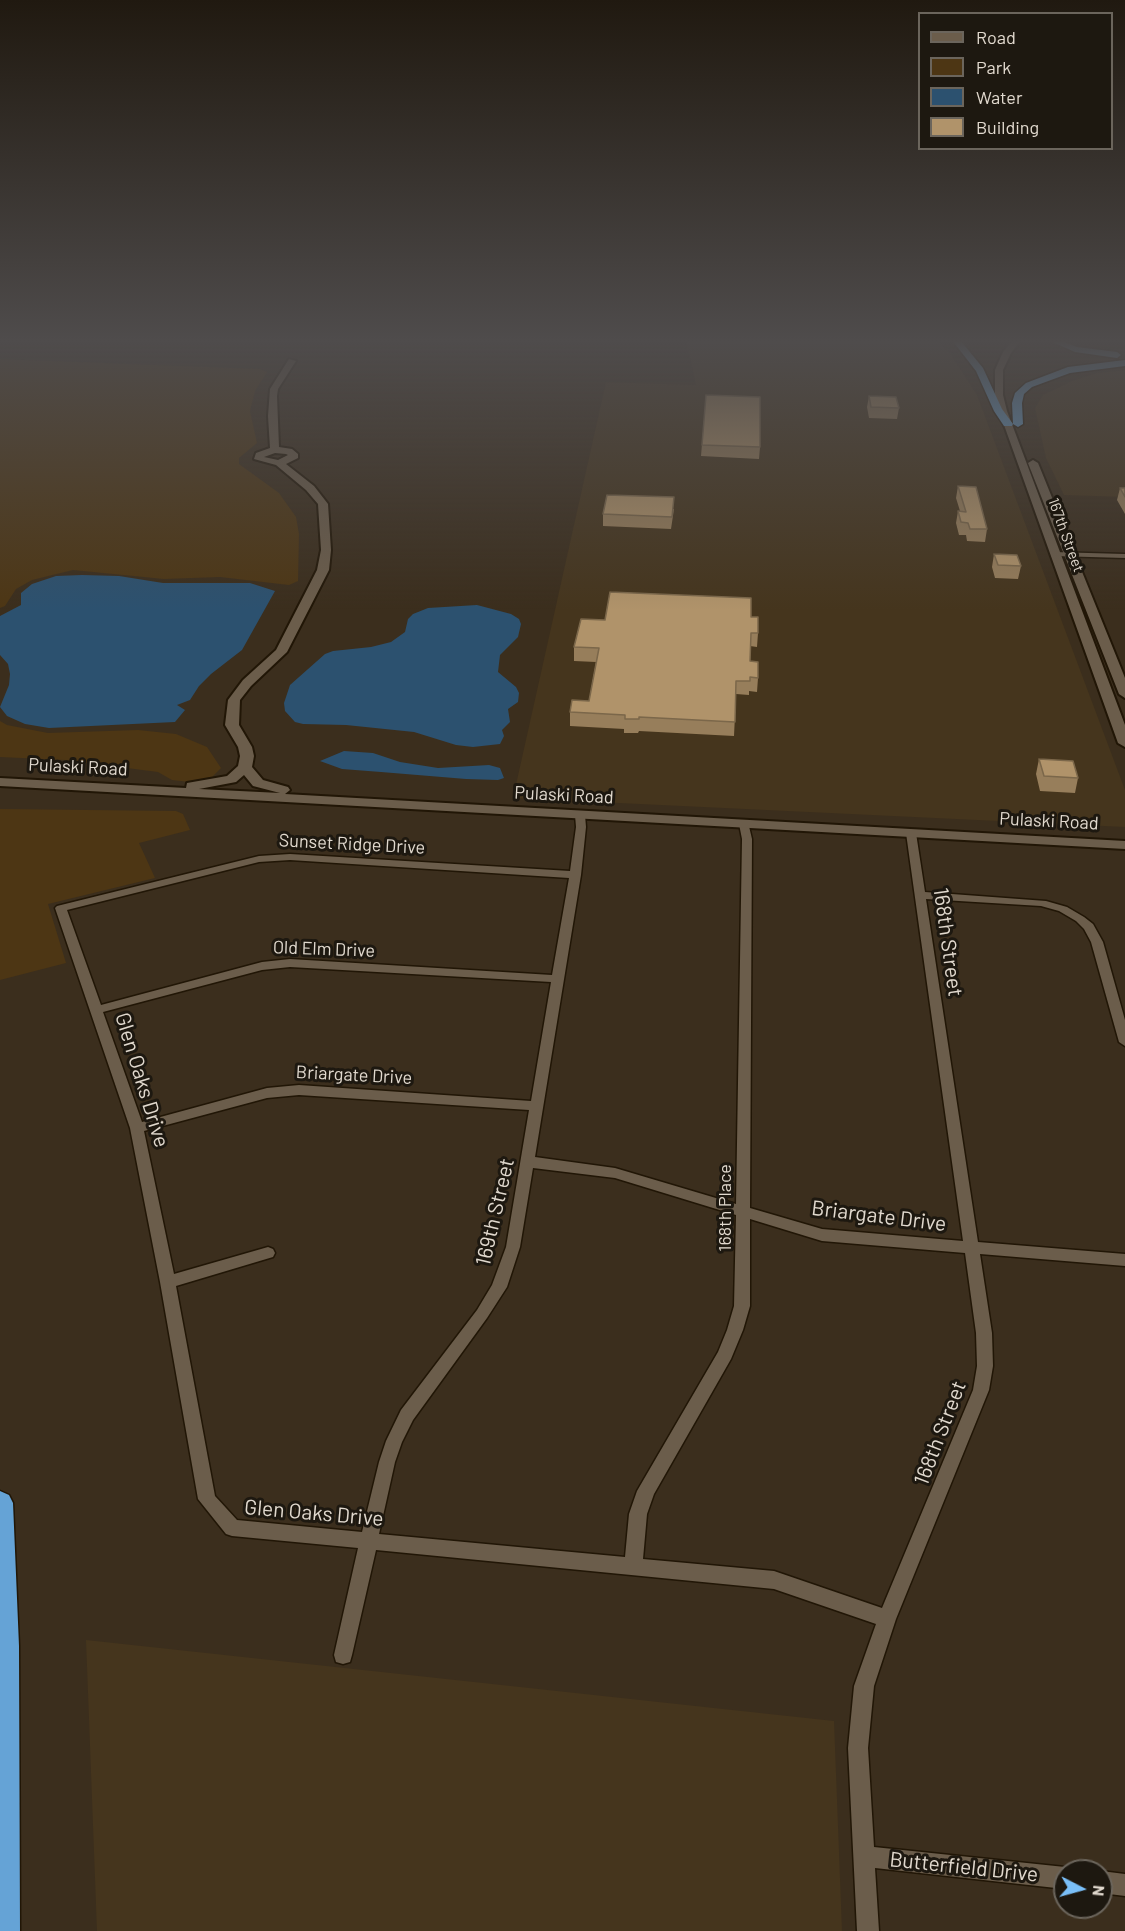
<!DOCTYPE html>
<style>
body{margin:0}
#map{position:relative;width:1125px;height:1931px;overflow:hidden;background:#3b2e1d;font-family:Barlow,sans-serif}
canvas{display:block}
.legend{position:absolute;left:918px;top:12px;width:195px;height:138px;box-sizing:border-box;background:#1d1810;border:2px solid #6b655c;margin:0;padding:8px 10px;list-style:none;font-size:18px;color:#e1d9ce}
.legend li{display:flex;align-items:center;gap:12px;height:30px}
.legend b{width:30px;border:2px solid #6b655c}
.north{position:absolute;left:1053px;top:1859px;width:60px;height:60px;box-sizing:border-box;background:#1d1810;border:2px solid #6b655c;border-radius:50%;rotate:96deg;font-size:16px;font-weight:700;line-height:24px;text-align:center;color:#e1d9ce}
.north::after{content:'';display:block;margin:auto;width:21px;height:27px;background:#7abff8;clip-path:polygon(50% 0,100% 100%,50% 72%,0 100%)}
</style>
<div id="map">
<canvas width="1125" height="1931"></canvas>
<ul class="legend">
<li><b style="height:8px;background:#6b5d4b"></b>Road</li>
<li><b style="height:16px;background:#4d3614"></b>Park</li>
<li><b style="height:16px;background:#2c516f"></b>Water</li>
<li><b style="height:16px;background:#b0936a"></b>Building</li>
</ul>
<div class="north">N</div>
</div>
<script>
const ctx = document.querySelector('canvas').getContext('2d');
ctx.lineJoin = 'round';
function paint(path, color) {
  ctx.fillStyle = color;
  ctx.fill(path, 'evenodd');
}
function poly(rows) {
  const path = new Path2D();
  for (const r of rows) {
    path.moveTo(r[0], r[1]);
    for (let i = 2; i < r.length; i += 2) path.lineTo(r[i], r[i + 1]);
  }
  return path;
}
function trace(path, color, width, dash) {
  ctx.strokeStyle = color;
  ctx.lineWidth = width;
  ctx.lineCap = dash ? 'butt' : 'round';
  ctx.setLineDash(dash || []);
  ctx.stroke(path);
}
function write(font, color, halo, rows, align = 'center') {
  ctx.font = font + ' Barlow,sans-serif';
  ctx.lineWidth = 6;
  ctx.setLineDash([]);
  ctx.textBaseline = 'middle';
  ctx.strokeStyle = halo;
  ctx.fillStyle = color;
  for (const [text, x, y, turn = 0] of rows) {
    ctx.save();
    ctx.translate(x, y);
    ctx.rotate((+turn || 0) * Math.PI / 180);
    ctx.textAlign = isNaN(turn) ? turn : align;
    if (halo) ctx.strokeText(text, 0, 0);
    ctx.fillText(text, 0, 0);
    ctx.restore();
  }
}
const built = poly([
 [686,340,937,340,950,353,977,395,1125,790,1125,827,513,798,606,382,696,385],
 [1125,370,1125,497,1064,495,1046,458,1035,408,1043,395,1072,381,1097,373],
 [86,1640,834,1721,842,1931,97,1931]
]);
const green = poly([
 [0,359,260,369,267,372,255,391,250,411,257,443,239,458,239,464,279,493,296,517,299,534,298,581,289,585,220,577,164,579,73,570,32,580,16,589,5,606,0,608],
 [0,721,7,725,48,733,138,730,176,734,207,747,221,768,212,777,190,782,172,780,158,772,65,760,0,757],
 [0,809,176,811,183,814,190,830,139,843,155,878,48,904,66,963,0,980]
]);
const water = poly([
 [82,575,119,576,163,583,250,583,275,591,242,650,211,674,199,686,190,700,177,705,185,710,175,722,49,728,25,724,7,716,0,707,9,685,10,674,8,664,0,655,0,616,21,605,21,593,32,584,56,576],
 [477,605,511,614,519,619,521,624,518,637,500,655,498,672,516,687,519,693,518,702,508,709,510,722,502,730,504,736,500,744,473,747,456,745,414,732,346,725,303,724,295,722,285,711,284,703,290,685,325,654,333,651,371,647,391,642,405,632,408,619,413,614,428,608],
 [344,751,373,753,400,762,438,768,489,765,500,768,504,778,498,780,466,779,381,772,342,769,320,761]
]);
const street = poly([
 [1052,552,1125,554,1125,558,1055,556,1052,556,1052,552],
 [580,812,585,815,586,827,581,875,535,1157,615,1168,736,1204,742,839,739,824,740,822,748,822,752,839,750,1208,822,1229,963,1241,906,833,907,831,915,831,916,833,925,892,1046,901,1067,907,1084,917,1093,924,1103,942,1125,1020,1125,1046,1119,1042,1091,942,1084,929,1076,921,1059,911,1041,906,926,899,978,1242,1125,1254,1125,1266,980,1254,992,1333,993,1366,989,1390,896,1619,874,1686,868,1748,874,1847,1065,1867,1073,1871,1065,1871,1065,1889,875,1868,879,1931,857,1931,848,1748,854,1686,876,1624,774,1589,376,1550,352,1655,350,1662,343,1664,336,1662,334,1655,358,1548,232,1536,226,1534,198,1499,160,1282,130,1128,55,908,57,906,259,856,290,854,570,871,576,827,575,815,580,812],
 [290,860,569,878,552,975,290,959,262,962,101,1005,67,910,259,862,290,860],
 [290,967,551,982,531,1101,299,1085,267,1088,142,1122,103,1012,262,970,290,967],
 [299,1095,529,1110,506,1247,492,1285,477,1310,401,1410,386,1441,379,1462,362,1532,237,1520,215,1496,176,1286,273,1257,275,1253,273,1249,268,1247,174,1274,144,1131,267,1098,299,1095],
 [533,1168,615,1178,736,1215,734,1306,727,1330,718,1352,637,1491,629,1514,625,1557,379,1534,395,1462,402,1442,413,1420,487,1318,507,1287,520,1247,533,1168],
 [750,1219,822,1241,965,1253,976,1333,977,1366,973,1390,882,1608,774,1571,643,1559,647,1514,654,1494,731,1359,743,1330,750,1306,750,1219],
 [1101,1871,1125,1874,1125,1896,1101,1893,1101,1871]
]);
const secondary = poly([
 [1013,340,1021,340,1011,353,1003,370,1003,395,1007,411,1125,725,1125,747,1118,743,999,411,995,395,995,370,1003,352,1013,340],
 [289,359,296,361,278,389,277,396,279,447,292,449,298,454,298,458,286,464,314,486,328,504,331,550,329,570,287,652,251,686,240,700,239,725,252,747,254,756,252,767,263,780,288,787,290,790,285,794,1125,841,1125,849,0,786,0,778,186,788,187,783,227,776,238,766,240,756,238,747,225,725,228,700,243,680,276,650,317,570,321,550,318,504,306,490,276,465,254,459,256,453,270,448,268,416,270,389,289,359],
 [275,453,286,454,288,455,278,460,264,457,275,453],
 [244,775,253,786,280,793,199,789,236,782,244,775],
 [1033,460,1038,463,1125,678,1125,698,1119,694,1028,463,1033,460]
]);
const highway = poly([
 [952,340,960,340,983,368,1002,409,1013,424,1012,426,1004,426,994,411,976,371,952,340],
 [1048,340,1059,340,1077,347,1117,352,1121,355,1117,358,1075,352,1048,340],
 [1125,360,1125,366,1070,373,1032,387,1024,394,1022,403,1023,424,1018,427,1013,424,1012,403,1015,393,1026,383,1068,367,1125,360],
 [0,1491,9,1495,13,1503,19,1646,20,1931,0,1931,0,1491]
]);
const wall = poly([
 [706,395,760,447,759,459,701,456],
 [869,396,899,408,897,419,869,418,867,407],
 [958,486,987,529,985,542,967,541,966,535,959,535,956,523,958,511,960,511,956,498],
 [1120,488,1125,488,1125,514,1117,500],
 [674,509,671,529,603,526,603,514],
 [994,554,1021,566,1018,579,995,578,992,567],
 [605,620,758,633,757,647,750,646,750,661,758,678,757,692,749,691,749,695,736,694,734,736,639,731,638,733,624,733,624,729,570,726,570,712,589,701,596,662,574,661,574,647],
 [1039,759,1078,778,1075,793,1040,791,1036,774]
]);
const building = poly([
 [706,395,760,397,760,447,702,445,706,395],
 [869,396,896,397,899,408,871,407,869,396],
 [958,486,976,487,987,529,970,529,968,523,961,522,958,511,966,512,958,486],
 [1120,488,1125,488,1125,497,1120,488],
 [607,495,674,497,672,517,603,514,607,495],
 [994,554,1017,555,1021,566,998,565,994,554],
 [610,592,751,598,751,617,758,617,758,633,751,633,750,661,758,662,758,678,750,677,750,681,736,681,735,722,639,717,639,719,625,719,625,715,570,712,572,700,589,701,599,648,574,647,581,619,605,620,610,592],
 [1039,759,1073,761,1078,778,1044,776,1039,759]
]);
const farStreetnames = [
 ["167th Street",1066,535,70]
];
const streetNames = [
 ["Pulaski Road",78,767,3],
 ["Pulaski Road",564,795,3],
 ["Pulaski Road",1049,821,3],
 ["Sunset Ridge Drive",352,844,3],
 ["Old Elm Drive",324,949,2],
 ["Briargate Drive",354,1075,3],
 ["168th Place",725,1208,-90]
];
const nearStreetnames = [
 ["168th Street",948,942,82],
 ["Glen Oaks Drive",142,1080,73],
 ["169th Street",495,1212,-77],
 ["Briargate Drive",879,1216,7],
 ["168th Street",940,1433,-69],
 ["Glen Oaks Drive",314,1513,5],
 ["Butterfield Drive",964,1867,6]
];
paint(built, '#45351d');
paint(green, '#4d3614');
paint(water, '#2c516f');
trace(street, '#211606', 3);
trace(secondary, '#211606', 4);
trace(highway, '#211606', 3);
paint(street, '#6b5d4b');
paint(secondary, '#6b5d4b');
paint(highway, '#65a3d6');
paint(wall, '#977e5b');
paint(building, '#b0936a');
trace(building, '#7b674a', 1.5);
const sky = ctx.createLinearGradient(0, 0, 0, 610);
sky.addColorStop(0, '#201910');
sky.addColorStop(0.56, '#4f4c4c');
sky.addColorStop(1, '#4f4c4c00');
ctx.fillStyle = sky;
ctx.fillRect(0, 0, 1125, 610);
write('15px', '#e1d9ce', '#1d1810', farStreetnames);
write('18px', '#e1d9ce', '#1d1810', streetNames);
write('21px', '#e1d9ce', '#1d1810', nearStreetnames);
</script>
